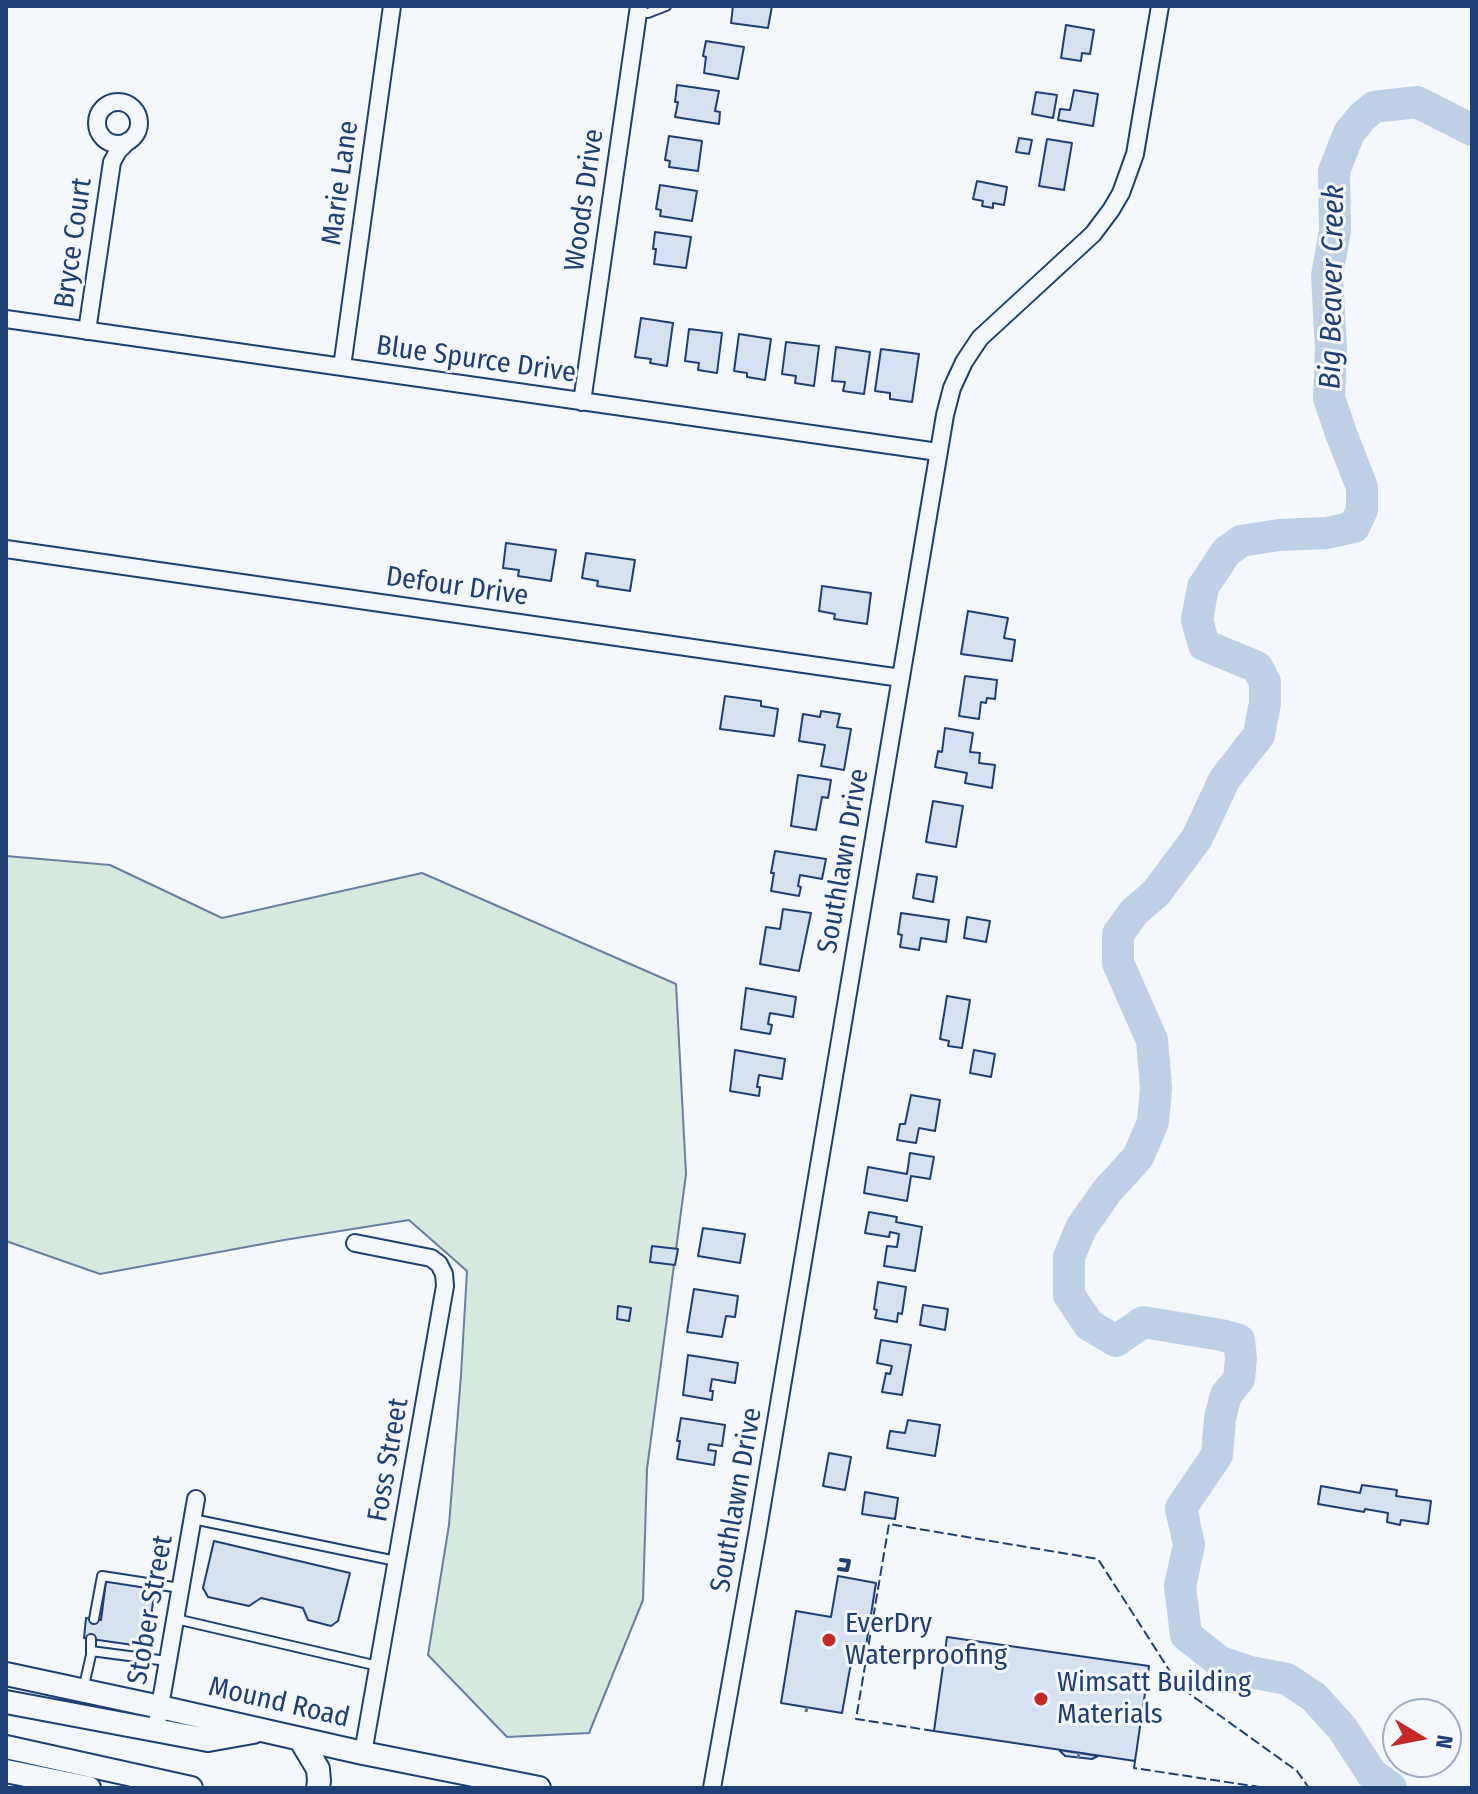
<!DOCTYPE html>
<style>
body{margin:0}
#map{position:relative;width:1478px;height:1794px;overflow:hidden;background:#f4f7fb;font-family:"Fira Sans Condensed",sans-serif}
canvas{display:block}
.frame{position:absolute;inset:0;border:8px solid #1d3f73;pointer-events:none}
.north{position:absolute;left:1382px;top:1698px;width:80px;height:80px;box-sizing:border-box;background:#f4f7fb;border:2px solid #9eadc5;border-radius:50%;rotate:100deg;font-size:22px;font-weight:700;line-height:32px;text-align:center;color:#1d3f73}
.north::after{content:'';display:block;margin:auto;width:28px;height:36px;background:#c62828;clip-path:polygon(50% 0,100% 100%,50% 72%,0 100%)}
</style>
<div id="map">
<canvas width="1478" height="1794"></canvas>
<div class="frame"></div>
<div class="north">N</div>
</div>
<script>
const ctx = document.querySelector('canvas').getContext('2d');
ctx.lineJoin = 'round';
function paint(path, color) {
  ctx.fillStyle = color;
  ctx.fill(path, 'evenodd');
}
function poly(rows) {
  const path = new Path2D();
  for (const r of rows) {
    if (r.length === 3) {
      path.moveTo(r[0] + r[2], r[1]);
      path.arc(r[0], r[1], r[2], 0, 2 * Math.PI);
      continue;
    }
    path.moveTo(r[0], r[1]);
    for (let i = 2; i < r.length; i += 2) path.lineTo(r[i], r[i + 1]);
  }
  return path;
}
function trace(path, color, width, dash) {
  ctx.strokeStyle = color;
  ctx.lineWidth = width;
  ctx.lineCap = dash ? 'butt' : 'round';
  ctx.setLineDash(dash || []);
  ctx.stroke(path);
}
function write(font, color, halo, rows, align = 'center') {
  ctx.font = font + ' "Fira Sans Condensed",sans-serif';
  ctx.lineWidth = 6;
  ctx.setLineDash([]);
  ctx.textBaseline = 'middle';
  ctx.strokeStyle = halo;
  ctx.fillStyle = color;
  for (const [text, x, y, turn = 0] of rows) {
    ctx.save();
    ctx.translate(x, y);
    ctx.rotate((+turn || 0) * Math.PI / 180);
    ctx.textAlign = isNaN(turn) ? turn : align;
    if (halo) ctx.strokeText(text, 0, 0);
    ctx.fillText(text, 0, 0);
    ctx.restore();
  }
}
const green = poly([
 [6,856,110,865,222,918,422,873,676,984,686,1174,647,1469,643,1600,589,1733,507,1737,428,1655,449,1525,461,1375,467,1271,409,1220,284,1240,100,1274,6,1241,6,856]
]);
const river = poly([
 [1391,1788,1372,1774,1342,1728,1314,1697,1287,1679,1250,1672,1220,1662,1186,1635,1180,1586,1189,1545,1181,1508,1217,1455,1220,1418,1226,1395,1239,1379,1241,1358,1239,1340,1221,1335,1143,1322,1116,1341,1089,1325,1069,1295,1069,1257,1081,1228,1107,1191,1138,1157,1153,1122,1156,1088,1152,1040,1118,963,1118,934,1134,912,1156,893,1197,838,1224,780,1259,735,1265,703,1265,682,1257,667,1204,645,1197,620,1203,587,1226,552,1241,541,1279,535,1327,533,1354,527,1362,510,1362,487,1342,436,1329,398,1331,349,1327,276,1335,230,1334,171,1349,133,1362,117,1374,107,1417,102,1472,130]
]);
const building = poly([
 [733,6,772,6,768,28,731,23,733,6],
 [1066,25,1094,30,1090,54,1082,53,1081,61,1061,58,1066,25],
 [706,41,744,47,738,79,704,73,706,57,703,56,706,41],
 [677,85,719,91,715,111,720,112,719,124,675,117,678,102,675,102,677,85],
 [1074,90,1098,94,1093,126,1058,120,1060,109,1070,110,1074,90],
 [1036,92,1057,95,1053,118,1032,114,1036,92],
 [669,136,702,141,698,171,669,167,670,161,665,160,669,136],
 [1019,138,1032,140,1029,154,1016,152,1019,138],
 [1047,139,1072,143,1064,190,1039,186,1047,139],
 [977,181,1007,187,1004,205,993,203,993,208,982,206,983,201,973,199,977,181],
 [660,185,697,191,692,221,660,216,661,210,656,209,660,185],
 [655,232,691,237,686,268,654,264,656,249,653,249,655,232],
 [641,318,673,323,667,366,650,363,651,359,635,357,641,318],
 [689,329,722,333,717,373,698,370,699,363,685,361,689,329],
 [739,334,771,339,765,380,747,377,747,373,734,371,739,334],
 [786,342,819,346,814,386,795,383,796,376,782,374,786,342],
 [836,347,870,352,864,394,843,391,845,382,832,381,836,347],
 [881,349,919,354,912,402,890,399,890,393,875,391,881,349],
 [506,543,556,550,551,581,518,576,519,570,503,568,506,543],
 [586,553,635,560,630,591,597,586,598,581,582,578,586,553],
 [822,586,871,593,867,624,834,619,835,614,819,611,822,586],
 [968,611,1008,618,1004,638,1015,640,1012,661,961,654,968,611],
 [965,676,997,680,995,699,987,698,986,703,981,702,979,719,959,716,965,676],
 [725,696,761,701,761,706,778,709,774,736,720,729,725,696],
 [821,711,840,714,837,727,851,729,844,770,821,766,825,745,799,741,803,714,820,717,821,711],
 [945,728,973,733,970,752,980,753,979,763,995,765,992,788,965,783,967,773,935,767,938,751,942,752,945,728],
 [798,775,831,780,828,798,822,797,816,830,791,826,798,775],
 [933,801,963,806,956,847,926,842,933,801],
 [775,851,826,859,822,879,800,875,798,886,801,887,799,896,771,891,774,873,771,873,775,851],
 [917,874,937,877,933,902,913,898,917,874],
 [783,909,811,913,799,971,760,964,766,927,780,929,783,909],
 [901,913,949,920,946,942,921,938,919,950,900,947,902,935,898,934,901,913],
 [967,917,990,921,986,942,964,938,967,917],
 [746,988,796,997,793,1017,770,1013,768,1024,772,1025,770,1034,741,1029,746,988],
 [947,996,970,1000,962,1048,948,1046,949,1041,940,1039,947,996],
 [735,1050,785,1059,782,1079,759,1075,757,1087,760,1087,759,1096,730,1091,735,1050],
 [974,1050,995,1054,991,1077,970,1073,974,1050],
 [911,1095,940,1100,935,1131,919,1128,916,1143,897,1140,900,1124,905,1124,911,1095],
 [910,1153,934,1157,930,1179,911,1176,907,1201,864,1193,868,1167,907,1174,910,1153],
 [869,1212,897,1217,896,1222,922,1227,915,1271,884,1266,887,1246,897,1247,899,1234,890,1232,889,1237,865,1233,869,1212],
 [703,1228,745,1234,740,1263,698,1256,703,1228],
 [652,1246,678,1249,675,1265,650,1262,652,1246],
 [878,1282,906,1287,902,1314,898,1313,897,1322,875,1318,877,1310,874,1309,878,1282],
 [694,1289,738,1296,735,1317,726,1316,722,1337,687,1332,694,1289],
 [923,1305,948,1309,945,1330,920,1325,923,1305],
 [618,1306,631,1308,629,1321,617,1319,618,1306],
 [881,1340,911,1345,902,1395,882,1392,886,1373,890,1374,892,1366,877,1363,881,1340],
 [688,1355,738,1363,735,1383,712,1379,710,1391,713,1391,712,1400,683,1395,688,1355],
 [681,1418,725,1425,722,1446,709,1444,708,1450,716,1451,714,1465,677,1459,680,1441,677,1441,681,1418],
 [908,1420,940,1425,935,1456,887,1448,890,1431,905,1433,908,1420],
 [829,1453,851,1457,845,1490,823,1486,829,1453],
 [1362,1485,1397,1490,1396,1496,1431,1501,1428,1524,1401,1520,1400,1525,1387,1522,1388,1513,1365,1509,1364,1512,1318,1504,1321,1486,1360,1493,1362,1485],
 [865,1492,898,1498,895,1519,862,1514,865,1492],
 [214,1541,350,1573,338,1621,331,1626,308,1620,303,1608,261,1598,249,1606,208,1597,203,1588,214,1541],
 [838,1576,876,1583,863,1665,851,1663,842,1713,781,1703,796,1611,831,1617,838,1576],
 [106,1581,155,1587,147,1647,84,1638,86,1618,101,1620,106,1581],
 [947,1637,1149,1666,1135,1761,934,1731,947,1637],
 [1059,1750,1079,1753,1098,1756,1092,1759,1065,1756,1059,1750]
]);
const path = poly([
 [806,1712,807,1707],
 [1078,1758,1079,1753]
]);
const lane = poly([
 [638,13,648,13,666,6],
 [193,1519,396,1561],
 [94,1619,102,1576,180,1588],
 [176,1619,378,1666],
 [91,1651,167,1661],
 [83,1690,91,1655,91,1639]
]);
const street = poly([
 [118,123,21],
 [6,319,938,452],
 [87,331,112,162,118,151,128,141],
 [342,367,392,6],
 [582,402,639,6],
 [6,549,901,678],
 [355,1243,431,1258,439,1264,444,1274,445,1286,363,1753],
 [158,1718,196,1499],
 [712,1788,757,1535,945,415,952,388,964,362,980,338,1093,234,1111,210,1121,193,1135,154,1160,6]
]);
const secondary = poly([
 [6,1674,160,1707,363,1753,539,1788],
 [6,1702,208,1740,253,1732],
 [300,1739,318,1769,319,1781,318,1788],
 [6,1747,191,1788],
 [6,1771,89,1788]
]);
const fence = poly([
 [934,1731,856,1719,889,1524,1098,1559,1180,1687,1297,1771,1309,1788],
 [1135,1761,1134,1768,1266,1788]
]);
const wall = poly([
 [839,1569,847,1570,849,1561,841,1560]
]);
const markers = [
 [829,1640,8,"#c62828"],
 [1041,1699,8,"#c62828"]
];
const streetNames = [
 ["Marie Lane",341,183,-82],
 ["Woods Drive",585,200,-82],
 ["Bryce Court",74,243,-82],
 ["Blue Spurce Drive",476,360,8],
 ["Defour Drive",457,587,8],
 ["Southlawn Drive",844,861,-80],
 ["Foss Street",389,1460,-80],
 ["Southlawn Drive",737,1500,-80],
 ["Stober Street",151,1610,-80],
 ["Mound Road",279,1703,13]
];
const poiNames = [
 ["EverDry",845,1624],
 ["Waterproofing",845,1656],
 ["Wimsatt Building",1057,1683],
 ["Materials",1057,1715]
];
const waterNames = [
 ["Big Beaver Creek",1333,287,-89]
];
paint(green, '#d7e8df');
trace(green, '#687fa3', 2);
trace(river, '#bed0e5', 32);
paint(building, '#d5e0f0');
trace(building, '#1d3f73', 2);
trace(lane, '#1d3f73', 12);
trace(street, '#1d3f73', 20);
trace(secondary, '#1d3f73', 26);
trace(path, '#5e769c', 3, [6, 4]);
trace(lane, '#f4f7fb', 8);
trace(street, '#f4f7fb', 16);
trace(secondary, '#f4f7fb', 22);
trace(fence, '#1d3f73', 2, [10, 4]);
trace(wall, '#1d3f73', 4);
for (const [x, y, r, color] of markers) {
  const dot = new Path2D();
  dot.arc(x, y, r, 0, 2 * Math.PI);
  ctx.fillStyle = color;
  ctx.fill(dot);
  trace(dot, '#f4f7fb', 3);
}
write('28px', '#1d3f73', '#f4f7fb', streetNames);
write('28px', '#1d3f73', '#f4f7fb', poiNames, 'left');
write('italic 30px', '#1d3f73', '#f4f7fb', waterNames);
</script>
